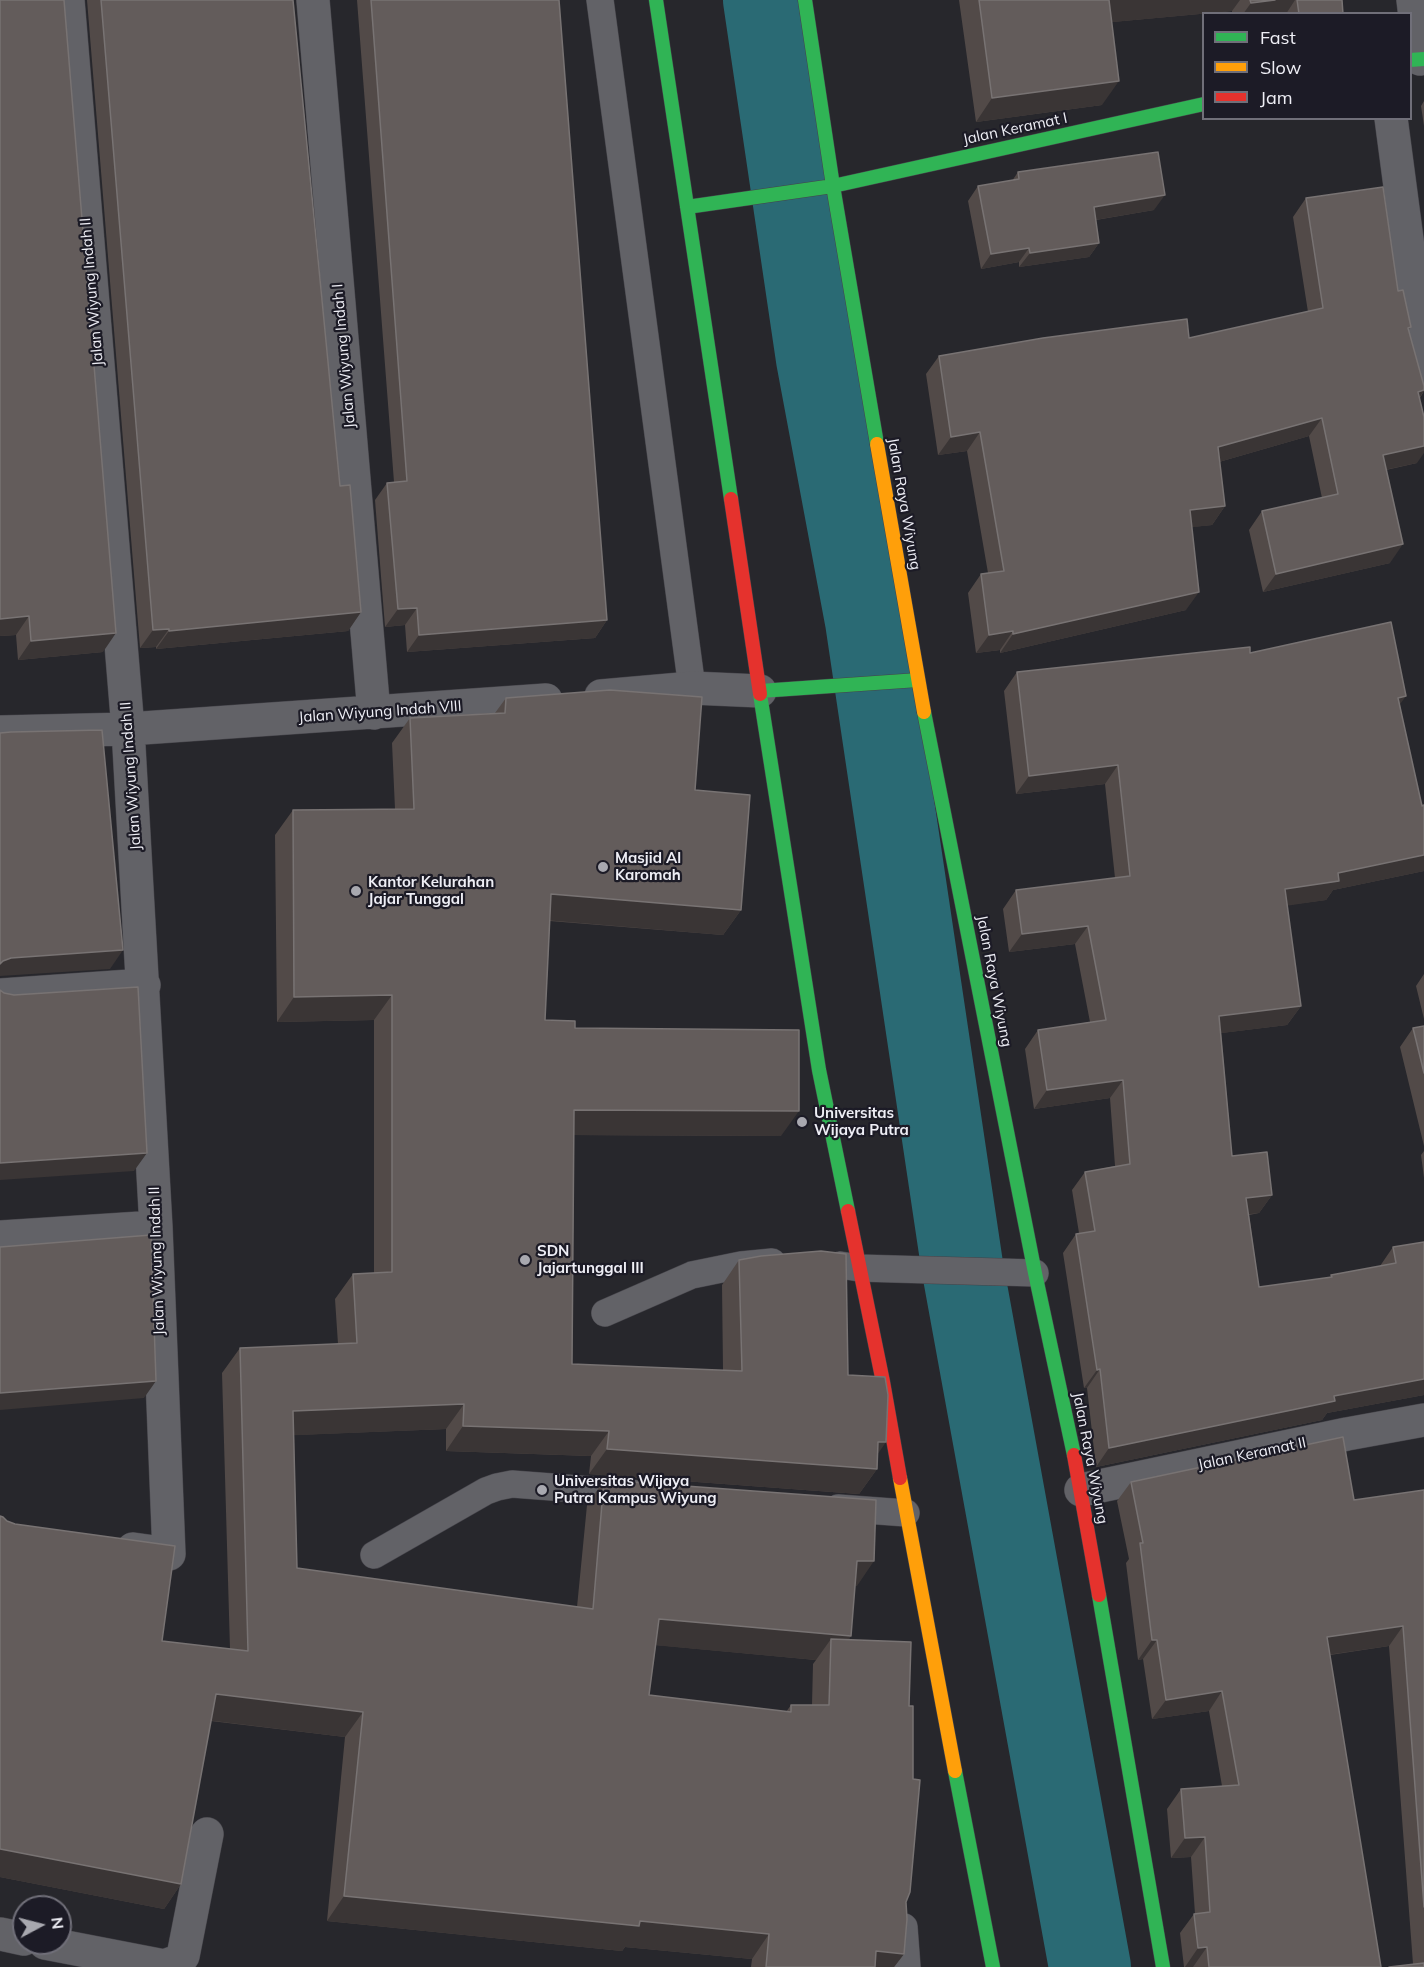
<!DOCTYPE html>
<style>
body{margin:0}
#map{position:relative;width:1424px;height:1967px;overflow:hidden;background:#27272c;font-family:Mulish,sans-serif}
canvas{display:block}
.legend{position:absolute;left:1202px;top:12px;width:210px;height:108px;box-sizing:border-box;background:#1c1b26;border:2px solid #706f79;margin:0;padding:8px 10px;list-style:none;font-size:18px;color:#eeeef5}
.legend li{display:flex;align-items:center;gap:12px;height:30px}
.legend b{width:30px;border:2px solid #706f79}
.north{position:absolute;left:12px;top:1895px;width:60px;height:60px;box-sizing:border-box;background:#1c1b26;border:2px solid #706f79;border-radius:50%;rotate:83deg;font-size:16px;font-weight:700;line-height:24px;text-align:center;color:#eeeef5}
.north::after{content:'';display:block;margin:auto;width:21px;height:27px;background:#a8a8af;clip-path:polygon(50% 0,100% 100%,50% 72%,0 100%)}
</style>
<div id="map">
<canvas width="1424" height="1967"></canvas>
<ul class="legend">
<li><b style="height:8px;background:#30b455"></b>Fast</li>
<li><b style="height:8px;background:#ff9f0a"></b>Slow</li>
<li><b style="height:8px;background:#e5322d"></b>Jam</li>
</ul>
<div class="north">N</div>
</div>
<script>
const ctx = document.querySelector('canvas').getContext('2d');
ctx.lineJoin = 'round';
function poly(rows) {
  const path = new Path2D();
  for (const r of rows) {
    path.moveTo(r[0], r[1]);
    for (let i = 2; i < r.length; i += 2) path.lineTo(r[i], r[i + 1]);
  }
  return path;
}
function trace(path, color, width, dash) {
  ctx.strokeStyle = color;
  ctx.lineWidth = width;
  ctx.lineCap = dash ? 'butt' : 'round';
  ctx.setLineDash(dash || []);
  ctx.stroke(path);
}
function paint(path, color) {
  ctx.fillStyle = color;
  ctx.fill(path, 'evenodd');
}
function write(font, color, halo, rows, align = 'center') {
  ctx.font = font + ' Mulish,sans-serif';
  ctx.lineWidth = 4.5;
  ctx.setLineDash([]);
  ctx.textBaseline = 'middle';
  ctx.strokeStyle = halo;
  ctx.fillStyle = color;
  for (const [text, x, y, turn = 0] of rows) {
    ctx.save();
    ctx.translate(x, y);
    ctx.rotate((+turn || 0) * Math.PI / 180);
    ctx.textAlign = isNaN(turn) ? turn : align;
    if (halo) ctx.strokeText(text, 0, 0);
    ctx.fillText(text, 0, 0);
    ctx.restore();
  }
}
const river = poly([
 [764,0,817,359,866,621,962,1265,1090,1967]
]);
const lane = poly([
 [600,0,692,688],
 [840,1265,859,1268,1035,1273],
 [605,1313,692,1275,741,1265,772,1262],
 [838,1508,906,1513],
 [374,1555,486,1491,497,1487,512,1484,632,1493],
 [904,1927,907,1967]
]);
const street = poly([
 [68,0,128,729,156,1227,169,1554,133,1549],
 [313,0,374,713],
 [1413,0,1420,59],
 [1391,118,1424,368],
 [601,696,692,688,760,691],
 [0,732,128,729,546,700],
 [0,995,144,985],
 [0,1237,156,1227],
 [1081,1490,1347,1434,1424,1420],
 [0,1934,24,1939],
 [45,1943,164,1966,178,1961,183,1956,207,1834]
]);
const fast = poly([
 [656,0,731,499],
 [805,0,833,186,877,444],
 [1410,60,1424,59],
 [687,207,833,186,1204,104],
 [760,691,918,680],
 [760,694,819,1070,848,1211],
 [924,712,1035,1273,1074,1455],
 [1099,1595,1163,1967],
 [955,1771,993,1967]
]);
const slow = poly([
 [877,444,924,712],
 [900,1478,955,1771]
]);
const jam = poly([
 [731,499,760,694],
 [848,1211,883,1382,900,1478],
 [1074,1455,1099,1595]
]);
const wall = poly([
 [0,0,103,652,18,660,16,635,0,636],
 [87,0,293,0,340,486,361,612,348,631,156,649,156,647,140,648],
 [357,0,559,0,607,620,595,638,407,652,405,625,385,627,375,500,387,483,394,482],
 [959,0,1342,0,1343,14,1232,14,1232,11,1112,22,1102,105,976,122],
 [1424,101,1424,126,1421,106],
 [1018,172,1154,210,1096,220,1099,243,1089,257,1019,267,1019,262,981,269,968,201,978,186,1012,181],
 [1306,198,1398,291,1411,327,1408,331,1424,391,1420,398,1417,463,1386,470,1390,563,1263,592,1249,530,1262,511,1322,498,1309,436,1219,462,1225,506,1212,525,1191,527,1186,610,1000,653,1000,650,976,653,968,593,981,574,988,573,967,451,938,455,926,374,939,356,1189,338,1308,312,1293,217],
 [1250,653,1400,705,1424,871,1333,890,1326,900,1287,905,1301,1006,1287,1025,1221,1033,1232,1156,1272,1195,1259,1213,1249,1215,1259,1287,1330,1278,1331,1275,1380,1266,1393,1247,1424,1242,1424,1395,1327,1413,1322,1420,1096,1467,1087,1388,1084,1388,1063,1253,1076,1234,1079,1233,1072,1190,1085,1172,1115,1166,1110,1098,1034,1109,1025,1049,1038,1030,1090,1022,1075,944,1009,952,1003,909,1016,890,1115,878,1105,784,1016,794,1004,691,1017,672],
 [506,698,695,790,741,910,723,935,550,921,545,1020,575,1028,781,1136,574,1135,572,1364,723,1370,722,1285,739,1260,848,1375,877,1455,877,1469,859,1494,589,1474,591,1456,446,1451,446,1429,294,1435,297,1568,577,1607,587,1505,604,1480,857,1586,855,1586,849,1640,909,1706,906,1902,904,1954,894,1967,751,1967,752,1959,625,1947,622,1951,327,1921,345,1737,211,1721,181,1884,164,1909,0,1877,0,1516,162,1641,230,1649,222,1373,240,1348,338,1344,335,1299,353,1274,374,1273,374,1020,277,1022,275,835,293,810,395,809,392,743,410,718,495,713],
 [656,1645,816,1660,813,1664,812,1705,791,1705,786,1712,649,1695],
 [1424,974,1424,1019,1416,986],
 [1424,1026,1424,1146,1400,1047,1413,1028],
 [1424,1151,1424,1178,1421,1155],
 [1131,1482,1354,1500,1424,1490,1424,1967,1413,1964,1389,1646,1330,1655,1381,1967,1184,1967,1180,1933,1194,1914,1195,1914,1191,1857,1171,1858,1167,1809,1181,1789,1222,1786,1209,1711,1152,1719,1143,1659,1138,1660,1126,1563,1129,1559,1117,1501]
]);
const shadedWall = poly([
 [1109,0,1240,0,1232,11,1092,24],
 [1275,0,1295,0,1286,14,1243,14,1251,3],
 [1119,81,1102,105,976,122,992,98],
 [1165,195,1154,210,1083,222,1094,207],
 [1099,243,1089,257,1019,267,1030,253],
 [1029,248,1019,262,981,269,991,254],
 [1424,390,1424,391,1412,408,1418,392],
 [1322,418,1309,436,1205,466,1218,447],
 [980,432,967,451,938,455,951,437],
 [1424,446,1424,453,1417,463,1370,473,1383,455],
 [1225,506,1212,525,1177,529,1190,510],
 [1403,544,1390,563,1263,592,1276,574],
 [1199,592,1186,610,1000,653,1013,634],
 [417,608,405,625,385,627,398,609],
 [361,612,348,631,156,649,169,631],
 [29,616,16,635,0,636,0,619],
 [607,620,595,638,407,652,419,635],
 [169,629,156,647,140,648,153,630],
 [1013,631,1000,650,976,653,989,635],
 [116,633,103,652,18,660,31,641],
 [1406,696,1393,714,1398,698],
 [1118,765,1105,784,1016,794,1029,776],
 [1424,855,1424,871,1333,890,1326,900,1272,908,1285,889,1338,873],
 [551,894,741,910,723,935,533,919],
 [1088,926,1075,944,1009,952,1022,934],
 [123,950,110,969,0,976,0,964,3,961,11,958],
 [392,995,374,1020,277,1022,294,997],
 [1301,1006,1287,1025,1206,1035,1219,1016],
 [1123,1080,1110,1098,1034,1109,1047,1090],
 [574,1110,799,1111,781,1136,556,1135],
 [147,1153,134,1171,0,1180,0,1163],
 [1272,1195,1259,1213,1233,1216,1246,1198],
 [1100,1369,1087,1388,1084,1388,1097,1370],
 [1424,1379,1424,1395,1327,1413,1322,1420,1096,1467,1109,1448,1334,1396],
 [156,1381,144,1398,0,1410,0,1393],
 [464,1404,446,1429,276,1436,293,1411],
 [463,1426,609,1431,591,1456,446,1451],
 [878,1442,886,1442,869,1467],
 [607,1449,877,1469,859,1494,589,1474],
 [857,1561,874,1561,857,1586,840,1586],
 [659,1619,851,1636,834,1662,831,1639,816,1660,642,1644],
 [1403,1626,1389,1646,1313,1657,1327,1637],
 [1152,1640,1157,1640,1143,1659,1138,1660],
 [1222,1691,1209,1711,1152,1719,1166,1700],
 [216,1694,363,1712,345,1737,198,1719],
 [1205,1837,1191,1857,1171,1858,1185,1838],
 [0,1849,181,1884,164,1909,0,1877],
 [344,1896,640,1921,769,1934,752,1959,625,1947,622,1951,327,1921],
 [1207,1947,1193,1967,1185,1967,1198,1948],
 [876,1951,904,1954,894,1967,865,1967]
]);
const building = poly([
 [0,0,64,0,116,633,31,641,29,616,0,619,0,0],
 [101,0,293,0,340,486,350,485,361,612,169,631,169,629,153,630,101,0],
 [371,0,559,0,607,620,419,635,417,608,398,609,387,483,407,481,371,0],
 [979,0,1109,0,1119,81,992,98,979,0],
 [1250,0,1275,0,1251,3,1250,0],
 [1297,0,1342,0,1343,14,1299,14,1297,0],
 [1158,152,1165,195,1094,207,1099,243,1030,253,1029,248,991,254,978,186,1019,179,1018,172,1158,152],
 [1383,187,1398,291,1403,290,1411,327,1408,328,1424,386,1424,390,1418,392,1424,417,1424,446,1383,455,1403,544,1276,574,1262,511,1338,494,1322,418,1218,447,1225,506,1190,510,1199,592,1013,634,1013,631,989,635,981,574,1004,571,980,432,951,437,939,356,1043,338,1187,319,1189,338,1323,308,1306,198,1383,187],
 [1391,622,1406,696,1398,698,1422,806,1424,805,1424,855,1338,873,1339,881,1285,889,1301,1006,1219,1016,1232,1156,1267,1152,1272,1195,1246,1198,1259,1287,1332,1277,1331,1275,1396,1263,1393,1247,1424,1242,1424,1379,1334,1396,1335,1401,1109,1448,1100,1369,1097,1370,1076,1234,1095,1231,1085,1172,1130,1164,1123,1080,1047,1090,1038,1030,1106,1020,1088,926,1022,934,1016,890,1130,876,1118,765,1029,776,1017,672,1250,647,1250,653,1391,622],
 [610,690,702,697,695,790,750,795,741,910,551,894,545,1020,575,1021,575,1028,799,1030,799,1111,574,1110,572,1364,742,1371,739,1260,761,1256,821,1251,846,1254,848,1375,885,1377,888,1395,886,1442,878,1442,877,1469,607,1449,609,1431,463,1426,464,1404,293,1411,297,1568,593,1609,604,1480,876,1500,874,1561,857,1561,851,1636,659,1619,649,1695,791,1712,791,1705,829,1705,831,1639,911,1642,909,1706,913,1706,913,1779,920,1780,910,1892,906,1902,907,1919,904,1954,876,1951,875,1967,766,1967,769,1934,640,1921,639,1926,344,1896,363,1712,216,1694,181,1884,0,1849,0,1516,3,1517,7,1521,15,1524,175,1546,162,1641,248,1651,240,1348,357,1343,353,1274,392,1272,392,995,294,997,293,810,414,809,410,718,505,713,506,698,610,690],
 [102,730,123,950,11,958,3,961,0,964,0,733,11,732,102,730],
 [138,987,147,1153,0,1163,0,990,4,993,14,995,138,987],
 [1424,1026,1424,1073,1413,1028,1424,1026],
 [151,1235,156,1381,0,1393,0,1247,151,1235],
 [1343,1437,1354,1500,1424,1490,1424,1907,1403,1626,1327,1637,1381,1967,1209,1967,1207,1947,1198,1948,1194,1914,1210,1912,1205,1837,1185,1838,1181,1789,1239,1785,1222,1691,1166,1700,1157,1640,1152,1640,1140,1543,1143,1543,1131,1482,1343,1437],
 [1424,1963,1424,1967,1389,1967,1424,1963]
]);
const markers = [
 [603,867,6,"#a8a8af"],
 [356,891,6,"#a8a8af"],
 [802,1122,6,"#a8a8af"],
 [525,1260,6,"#a8a8af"],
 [542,1490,6,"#a8a8af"]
];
const streetNames = [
 ["Jalan Keramat I",1015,129,-12],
 ["Jalan Wiyung Indah II",92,292,-95],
 ["Jalan Wiyung Indah I",344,356,-95],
 ["Jalan Raya Wiyung",904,504,80],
 ["Jalan Wiyung Indah VIII",380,712,-4],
 ["Jalan Wiyung Indah II",131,776,-94],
 ["Jalan Raya Wiyung",994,981,79],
 ["Jalan Wiyung Indah II",157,1261,-92],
 ["Jalan Keramat II",1252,1454,-12],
 ["Jalan Raya Wiyung",1090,1458,79]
];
const poiNames = [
 ["Masjid Al",615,858],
 ["Karomah",615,875],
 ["Kantor Kelurahan",368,882],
 ["Jajar Tunggal",368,899],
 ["Universitas",814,1113],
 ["Wijaya Putra",814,1130],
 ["SDN",537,1251],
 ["Jajartunggal III",537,1268],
 ["Universitas Wijaya",554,1481],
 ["Putra Kampus Wiyung",554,1498]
];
trace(river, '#2a6a74', 82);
trace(lane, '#45444a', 28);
trace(street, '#45444a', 34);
trace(fast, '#45444a', 15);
trace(slow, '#45444a', 15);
trace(jam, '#45444a', 15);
trace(lane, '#626267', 27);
trace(street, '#626267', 33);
trace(fast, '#30b455', 14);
trace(slow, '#ff9f0a', 14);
trace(jam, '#e5322d', 14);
paint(wall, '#524a48');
paint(shadedWall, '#3a3535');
paint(building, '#635c5b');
trace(building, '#787373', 1.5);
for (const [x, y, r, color] of markers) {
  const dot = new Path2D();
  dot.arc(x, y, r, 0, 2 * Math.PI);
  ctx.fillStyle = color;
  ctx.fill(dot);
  trace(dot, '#1c1b26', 2);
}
write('15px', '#eeeef5', '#1c1b26', streetNames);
write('bold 15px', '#eeeef5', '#1c1b26', poiNames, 'left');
</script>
